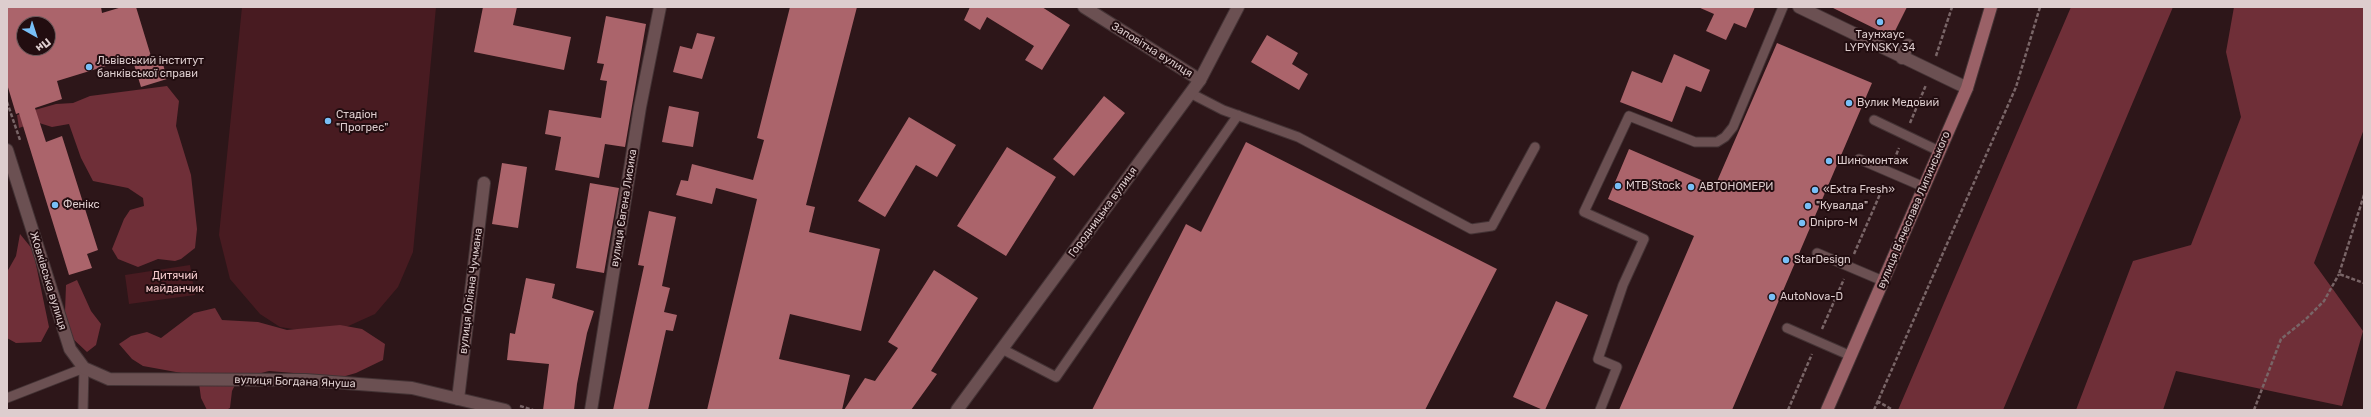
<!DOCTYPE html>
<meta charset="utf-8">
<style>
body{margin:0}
#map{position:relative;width:2371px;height:417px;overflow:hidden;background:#2d1619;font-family:Rubik,sans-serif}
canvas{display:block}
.frame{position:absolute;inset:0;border:8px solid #ddcdce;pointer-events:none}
.north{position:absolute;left:16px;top:16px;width:40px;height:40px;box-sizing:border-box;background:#220d10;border:1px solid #6d5a5c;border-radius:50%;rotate:141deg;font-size:11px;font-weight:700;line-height:16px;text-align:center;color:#ddcdce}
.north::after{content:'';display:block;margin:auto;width:14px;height:18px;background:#78bff7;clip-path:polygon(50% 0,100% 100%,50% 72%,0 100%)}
</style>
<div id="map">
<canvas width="2371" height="417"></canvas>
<div class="frame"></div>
<div class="north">Пн</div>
</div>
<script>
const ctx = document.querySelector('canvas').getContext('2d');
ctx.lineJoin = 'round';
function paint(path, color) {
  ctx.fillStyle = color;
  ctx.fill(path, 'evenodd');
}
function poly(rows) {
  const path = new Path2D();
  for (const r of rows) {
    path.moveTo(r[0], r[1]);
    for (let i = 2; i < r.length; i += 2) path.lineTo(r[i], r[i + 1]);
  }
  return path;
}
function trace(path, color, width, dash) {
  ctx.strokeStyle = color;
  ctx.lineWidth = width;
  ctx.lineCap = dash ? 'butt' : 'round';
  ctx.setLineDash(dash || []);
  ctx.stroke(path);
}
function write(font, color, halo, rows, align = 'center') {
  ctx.font = font + ' Rubik,sans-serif';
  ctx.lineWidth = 4;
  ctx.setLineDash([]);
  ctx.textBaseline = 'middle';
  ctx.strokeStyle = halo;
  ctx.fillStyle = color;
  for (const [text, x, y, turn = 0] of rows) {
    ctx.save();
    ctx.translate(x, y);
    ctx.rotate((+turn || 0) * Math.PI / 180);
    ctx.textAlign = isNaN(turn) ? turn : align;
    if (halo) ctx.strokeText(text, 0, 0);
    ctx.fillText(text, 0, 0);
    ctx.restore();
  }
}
const green = poly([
 [242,7,436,7,413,252,398,287,375,314,344,328,312,332,280,327,260,314,230,279,219,235],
 [190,265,195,295,129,304,125,275]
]);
const forest = poly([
 [2071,7,2173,7,2003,410,1898,410],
 [2234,7,2364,7,2364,129,2314,263,2363,331,2342,406,2176,371,2163,410,2076,410,2133,261,2191,245,2241,117,2226,52],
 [167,86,179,101,176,126,191,175,197,229,195,248,181,259,175,261,158,259,138,267,118,259,112,249,124,219,130,210,144,206,143,198,128,188,93,181,81,158,69,124,52,127,36,122,19,128,17,115,56,104,73,103,90,96],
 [20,234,33,250,49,327,41,342,16,343,7,338,7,272,16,256],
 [77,280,91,311,101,324,96,345,87,352,71,337,68,331,65,312,66,285],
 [215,308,222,320,258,322,287,330,340,325,362,329,385,344,383,360,356,373,342,377,269,371,238,379,232,391,230,408,226,410,207,410,201,398,198,376,143,366,132,359,119,344,131,336,147,332,161,338,194,313]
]);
const building = poly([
 [7,7,101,7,102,13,122,7,136,7,154,66,163,64,167,79,141,87,132,58,57,81,62,99,35,108,46,142,62,136,98,250,87,254,92,268,69,275,19,113,16,114,7,84],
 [24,24,48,24,48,48,24,48],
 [483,7,517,7,513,25,571,37,564,70,474,52],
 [790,7,857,7,806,205,815,207,809,232,880,249,861,331,790,314,779,359,850,375,842,410,707,410,757,199,716,188,712,204,676,195,681,180,688,181,692,164,753,180,764,140,757,138],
 [970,7,1042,7,1070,25,1042,70,1025,60,1034,46,987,17,980,30,964,20],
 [1698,7,1755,7,1746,28,1734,23,1726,40,1706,31,1714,14],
 [1831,7,1907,7,1892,37],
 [606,16,646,24,625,147,605,144,599,178,555,170,561,137,545,134,549,110,601,118,607,81,600,80,604,64,597,63],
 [697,33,715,37,702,79,673,72,680,46,692,49],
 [1267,35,1298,53,1292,64,1308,74,1299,90,1251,62],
 [1777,43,1872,83,1732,410,1619,410,1694,236,1608,199,1629,149,1715,186],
 [1674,54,1710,70,1701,92,1686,86,1672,122,1620,102,1632,71,1662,83],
 [1104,96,1125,113,1074,176,1053,159],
 [669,106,699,112,693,147,662,142],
 [909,117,956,145,937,177,916,165,885,217,858,201],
 [1246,142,1497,269,1425,410,1092,410,1186,224,1201,232],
 [1007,147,1056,177,1006,256,957,226],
 [502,163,527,167,518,228,492,224],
 [590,183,619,188,604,273,576,268],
 [649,211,676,217,662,286,670,288,664,312,677,315,673,331,666,330,648,410,613,410,644,266,638,265],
 [934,270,978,298,931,371,937,374,911,410,844,410,865,378,875,381,898,348,888,342],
 [526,278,555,284,552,298,594,311,587,333,577,384,574,410,543,410,549,364,507,360,510,333,515,334],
 [1556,301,1588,315,1545,410,1543,410,1513,397]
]);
const path = poly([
 [1936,56,1952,7],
 [7,102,20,140],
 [1910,123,1926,85],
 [1894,160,1899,148],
 [2364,195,2339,274,2364,283],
 [1854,254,1884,185],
 [1822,329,1844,279],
 [1877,401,1893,410],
 [520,406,533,410],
 [1788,410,1812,354],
 [1874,410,2016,87,2040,7],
 [2254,410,2281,339,2306,319,2324,301,2339,274]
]);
const service = poly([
 [1190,93,1223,110,1298,137,1471,229,1492,226,1535,147],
 [1874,120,1939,151],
 [1859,159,1924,187],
 [1817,253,1883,281],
 [1787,328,1851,356],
 [1002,349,1056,377,1238,115],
 [7,398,84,368,83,410],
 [1600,410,1617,367,1598,359,1623,285,1644,239,1584,212,1629,116,1695,142,1717,142,1725,137,1733,127,1783,7]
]);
const minor = poly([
 [1084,7,1200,80],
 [1799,7,1967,88],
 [1902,58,1908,45],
 [458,399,484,183],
 [591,410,640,107,660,7]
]);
const tertiary = poly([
 [7,150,70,349,84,368,109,379,305,380,412,388,505,410],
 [957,410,1200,80,1238,7]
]);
const primary = poly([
 [1827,410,1967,88,1991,7]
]);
const markers = [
 [1880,22,4,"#78bff7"],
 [89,67,4,"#78bff7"],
 [1849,103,4,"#78bff7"],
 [328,121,4,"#78bff7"],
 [1829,161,4,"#78bff7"],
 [1618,186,4,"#78bff7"],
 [1691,187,4,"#78bff7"],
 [1815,190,4,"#78bff7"],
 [55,205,4,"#78bff7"],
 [1808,206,4,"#78bff7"],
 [1802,223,4,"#78bff7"],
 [1786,260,4,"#78bff7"],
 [1772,297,4,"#78bff7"]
];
const poiNames = [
 ["Таунхаус",1880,35,"center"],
 ["LYPYNSKY 34",1880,48,"center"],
 ["Львівський інститут",97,61],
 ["банківської справи",97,74],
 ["Вулик Медовий",1857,103],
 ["Стадіон",336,115],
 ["\"Прогрес\"",336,128],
 ["Шиномонтаж",1837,161],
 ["MTB Stock",1626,186],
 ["АВТОНОМЕРИ",1699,187],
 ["«Extra Fresh»",1823,190],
 ["Фенікс",63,205],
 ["\"Кувалда\"",1816,206],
 ["Dnipro-M",1810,223],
 ["StarDesign",1794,260],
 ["AutoNova-D",1780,297]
];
const streetNames = [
 ["Заповітна вулиця",1152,50,32],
 ["вулиця Євгена Лисика",624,208,-81],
 ["вулиця Вʼячеслава Липинського",1914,210,-67],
 ["Городницька вулиця",1103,212,-54],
 ["Жовківська вулиця",48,281,73],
 ["вулиця Юліяна Чучмана",471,291,-83],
 ["вулиця Богдана Януша",295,382,2]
];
const parkNames = [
 ["Дитячий",175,276],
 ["майданчик",175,289]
];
paint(green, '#481b21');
paint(forest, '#6f2f38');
paint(building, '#ab646b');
trace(service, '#443335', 11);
trace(minor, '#443335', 14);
trace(tertiary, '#443335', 14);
trace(primary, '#443335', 14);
trace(path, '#796567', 2.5, [4, 2]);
trace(service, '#6b5052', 9);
trace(minor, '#6b5052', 12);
trace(tertiary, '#6b5052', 12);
trace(primary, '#9a6167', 12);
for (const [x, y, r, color] of markers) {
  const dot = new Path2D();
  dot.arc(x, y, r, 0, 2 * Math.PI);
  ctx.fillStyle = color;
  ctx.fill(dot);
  trace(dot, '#220d10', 1.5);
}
write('11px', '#ddcdce', '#220d10', poiNames, 'left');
write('11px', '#ddcdce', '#220d10', streetNames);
write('11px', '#f6ccce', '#220d10', parkNames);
</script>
